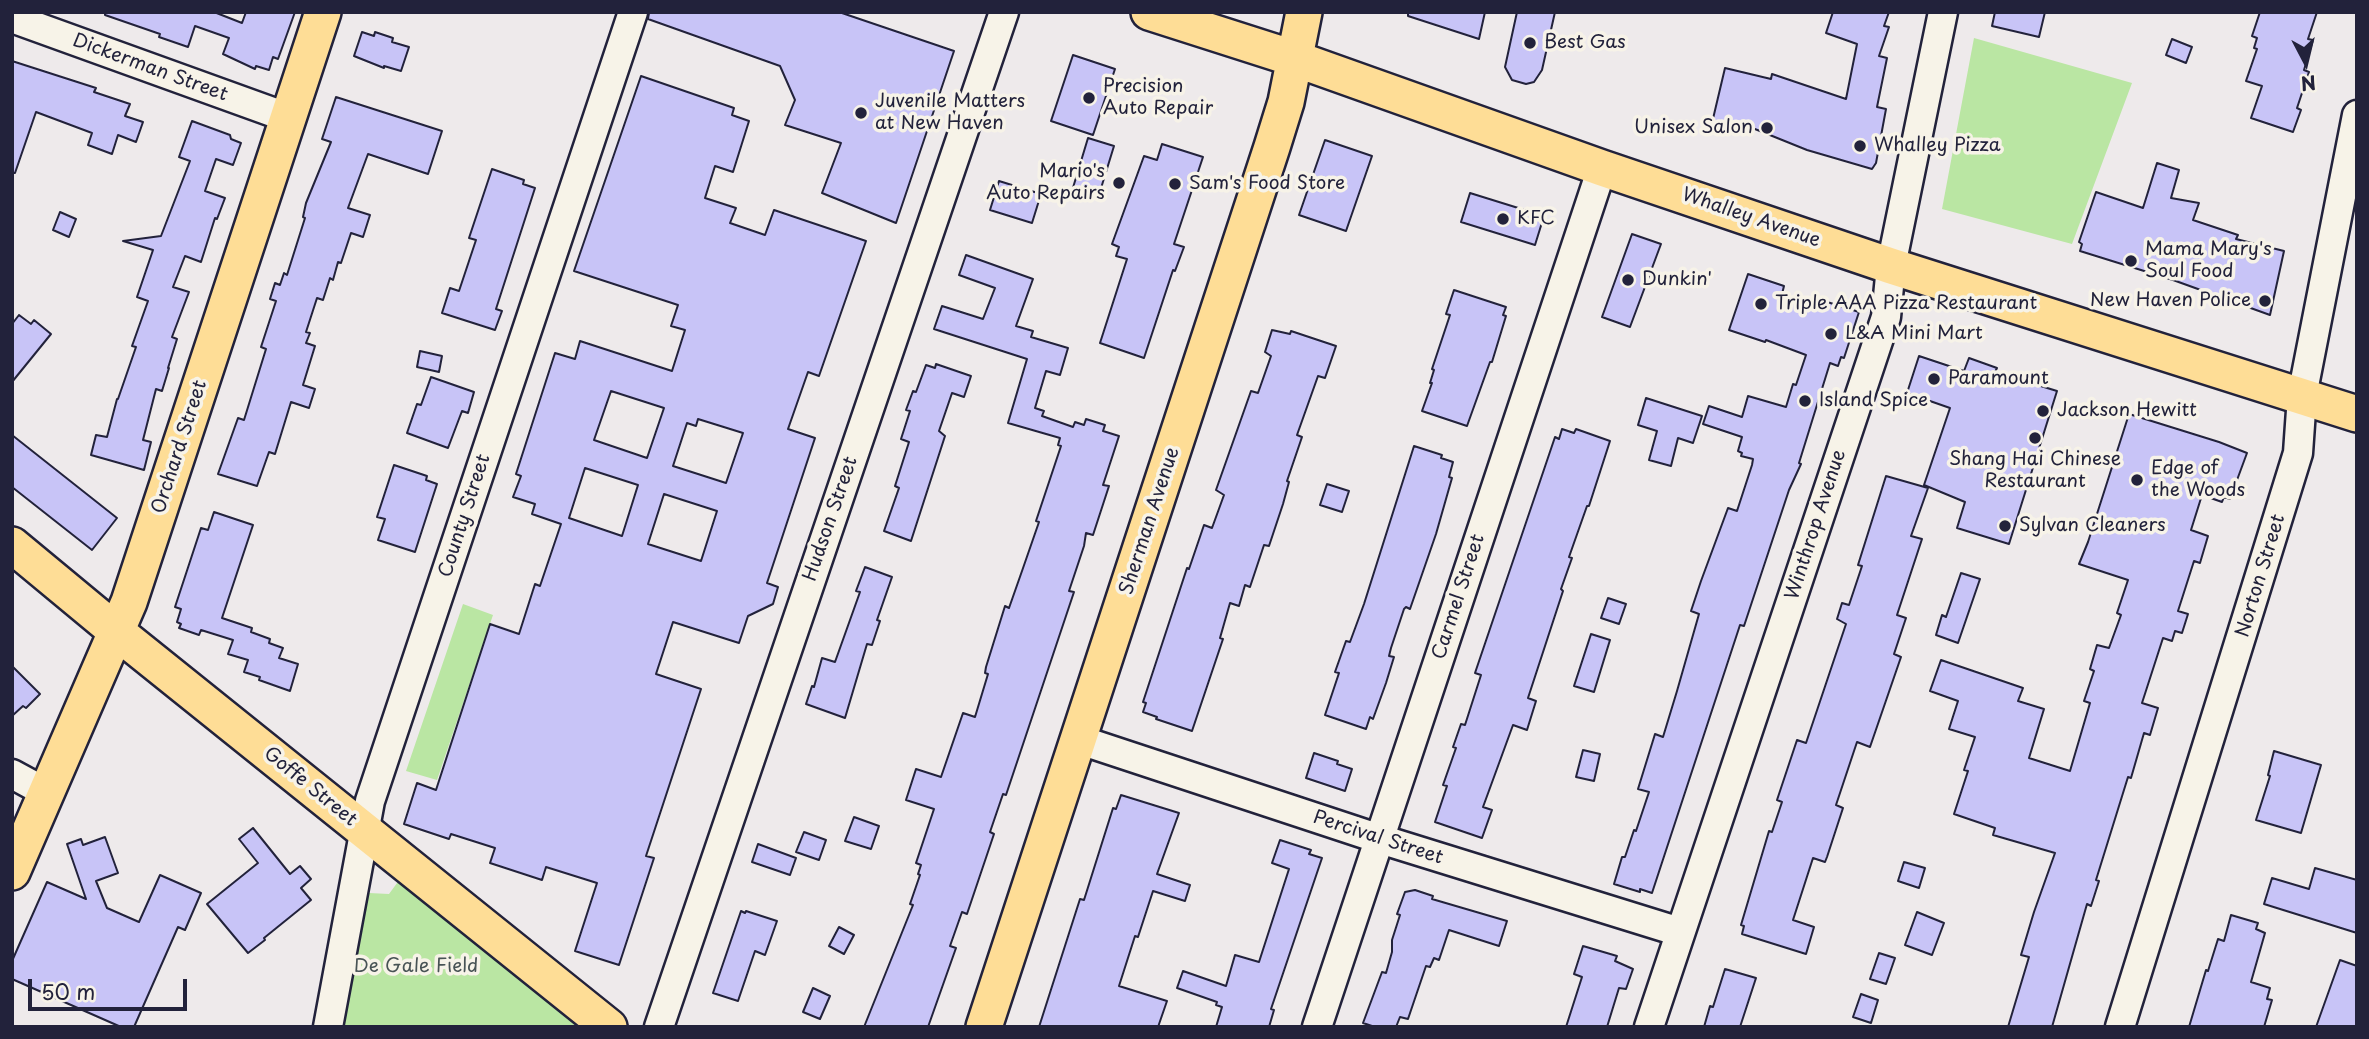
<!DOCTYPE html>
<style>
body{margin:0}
#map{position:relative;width:2369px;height:1039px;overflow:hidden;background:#eeeaeb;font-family:"Playpen Sans",sans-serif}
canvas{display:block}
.frame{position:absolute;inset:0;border:14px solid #22223b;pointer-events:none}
.north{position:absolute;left:2271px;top:28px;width:70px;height:70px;-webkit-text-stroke:5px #f7f3e8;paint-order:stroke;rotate:173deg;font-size:19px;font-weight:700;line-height:28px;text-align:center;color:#22223b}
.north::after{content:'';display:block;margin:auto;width:24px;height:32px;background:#22223b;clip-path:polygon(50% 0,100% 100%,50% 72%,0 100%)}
.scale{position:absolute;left:28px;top:979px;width:159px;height:32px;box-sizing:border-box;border:4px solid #22223b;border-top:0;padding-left:9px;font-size:21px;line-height:24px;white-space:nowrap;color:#22223b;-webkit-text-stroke:5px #f7f3e8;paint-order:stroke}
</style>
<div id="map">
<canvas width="2369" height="1039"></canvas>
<div class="frame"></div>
<div class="north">N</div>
<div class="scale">50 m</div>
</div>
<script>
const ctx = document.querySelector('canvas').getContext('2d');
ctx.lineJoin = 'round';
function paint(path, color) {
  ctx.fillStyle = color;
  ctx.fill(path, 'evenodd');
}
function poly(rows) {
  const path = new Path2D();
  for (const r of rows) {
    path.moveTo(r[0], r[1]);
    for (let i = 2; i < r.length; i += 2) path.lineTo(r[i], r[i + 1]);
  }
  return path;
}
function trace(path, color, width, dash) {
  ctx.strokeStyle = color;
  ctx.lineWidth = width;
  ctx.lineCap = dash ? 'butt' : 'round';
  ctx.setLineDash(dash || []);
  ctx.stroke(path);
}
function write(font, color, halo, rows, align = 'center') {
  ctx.font = font + ' "Playpen Sans",sans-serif';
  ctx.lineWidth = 7;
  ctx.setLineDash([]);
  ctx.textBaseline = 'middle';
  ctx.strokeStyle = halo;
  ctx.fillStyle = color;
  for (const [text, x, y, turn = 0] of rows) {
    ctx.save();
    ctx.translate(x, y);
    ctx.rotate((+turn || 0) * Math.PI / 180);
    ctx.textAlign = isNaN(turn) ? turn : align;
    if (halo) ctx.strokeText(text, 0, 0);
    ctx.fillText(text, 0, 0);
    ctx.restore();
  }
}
const green = poly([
 [1974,38,2132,83,2072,244,1942,209],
 [463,604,493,615,437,780,406,771],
 [400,879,583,1027,344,1027,369,893,389,894]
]);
const building = poly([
 [105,12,214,12,242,23,246,12,295,12,278,59,273,57,269,70,256,66,255,69,223,54,229,38,195,26,188,47,159,37,160,34,105,15,105,12],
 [649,12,839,12,954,51,896,223,822,193,841,143,785,125,795,100,780,66,648,19,649,12],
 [1408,12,1485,12,1479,39,1408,16,1408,12],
 [1517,12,1555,12,1542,70,1534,82,1526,84,1512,80,1505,67,1517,12],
 [1833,12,1889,12,1884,26,1889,27,1879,56,1887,58,1877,107,1886,109,1876,163,1872,169,1807,150,1745,125,1744,131,1712,123,1725,68,1771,79,1772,74,1846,99,1857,44,1826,33,1833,12],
 [1995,12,2045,12,2039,37,1992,26,1995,12],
 [2260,12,2317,12,2308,39,2313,40,2304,70,2309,72,2297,108,2301,110,2293,132,2251,118,2262,86,2246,81,2257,49,2254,48,2257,38,2252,36,2260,12],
 [362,32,374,36,375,32,393,38,392,42,409,47,401,71,384,66,384,68,354,56,362,32],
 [2172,39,2192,47,2186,63,2166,55,2172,39],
 [1073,55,1115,69,1093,135,1051,121,1073,55],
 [12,61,96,88,94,92,130,104,125,116,143,122,136,142,118,135,112,154,88,145,92,133,36,112,15,173,12,173,12,61],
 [641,76,734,108,732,115,749,121,733,172,715,166,705,198,736,208,730,223,765,235,774,210,866,241,819,376,808,372,788,429,815,438,767,583,778,587,773,604,748,616,739,643,673,622,656,674,701,689,646,856,654,858,619,965,575,951,597,883,546,867,542,880,490,863,495,848,451,834,449,839,404,824,417,783,436,790,490,624,519,634,535,584,540,586,561,524,532,514,535,504,513,497,521,476,516,474,555,353,575,359,580,341,672,371,685,330,671,326,678,305,574,271,641,76],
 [611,391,664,408,647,458,594,440,611,391],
 [698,419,743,433,726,483,673,466,687,423,696,426,698,419],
 [585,468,638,485,622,536,569,518,585,468],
 [664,494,717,511,701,561,648,544,664,494],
 [336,97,442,131,428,174,368,154,348,208,370,215,363,237,351,233,341,263,338,262,333,280,330,278,323,300,317,298,306,332,310,333,306,343,315,346,303,385,315,389,309,408,291,402,275,454,269,452,257,486,218,474,238,418,244,420,266,349,261,347,276,301,270,299,275,283,280,285,284,273,287,275,305,218,303,217,306,203,331,142,322,139,336,97],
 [192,121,230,135,231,139,241,143,233,165,216,159,205,191,225,198,217,219,215,218,201,262,185,256,173,287,189,292,172,337,177,339,168,368,169,368,162,391,156,389,143,440,151,442,144,470,91,455,96,435,107,437,117,399,118,399,136,347,132,346,148,301,137,297,153,250,123,241,161,236,190,161,179,157,192,121],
 [1088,138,1114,146,1098,198,1072,191,1088,138],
 [1325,140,1372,156,1346,231,1299,215,1325,140],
 [1162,144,1203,157,1174,244,1184,247,1175,271,1173,270,1144,358,1100,343,1127,259,1116,256,1119,247,1112,244,1144,156,1157,160,1162,144],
 [2157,163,2179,170,2171,198,2199,203,2193,220,2238,235,2236,239,2284,251,2270,315,2173,280,2080,251,2082,244,2079,242,2096,192,2143,208,2157,163],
 [492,169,524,180,523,184,535,188,496,309,502,311,495,330,442,313,450,288,459,291,476,240,469,238,492,169],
 [999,181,1041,194,1032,223,990,210,999,181],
 [1470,193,1544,216,1535,245,1461,222,1470,193],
 [60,212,76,219,69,237,53,230,60,212],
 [1632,234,1661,244,1630,327,1602,317,1632,234],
 [966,255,1033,279,1016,326,1033,331,1031,337,1068,348,1060,375,1046,371,1035,408,1044,411,1042,416,1073,427,1075,422,1084,425,1086,419,1105,425,1103,431,1119,436,1103,485,1109,486,1093,535,1086,533,1084,546,1069,591,1074,592,1006,795,1003,794,990,832,994,834,967,914,962,912,950,946,956,948,928,1027,864,1027,913,905,910,904,920,875,918,874,921,865,916,863,934,809,906,800,916,769,941,777,963,713,975,717,988,674,985,673,986,667,1005,606,1009,608,1022,571,1039,522,1036,521,1061,446,1058,445,1060,438,1008,423,1027,359,934,329,942,306,983,319,995,288,959,275,966,255],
 [1748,274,1784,286,1782,294,1821,308,1824,301,1859,312,1844,358,1841,357,1838,366,1830,363,1799,463,1801,464,1789,490,1744,626,1740,625,1652,893,1640,889,1640,892,1614,884,1622,857,1625,857,1634,830,1636,831,1649,792,1638,789,1655,734,1663,737,1677,691,1699,614,1691,611,1701,581,1728,508,1737,511,1752,465,1753,459,1741,456,1742,453,1738,451,1742,437,1703,424,1709,406,1742,417,1748,396,1786,407,1793,384,1796,385,1806,355,1766,340,1765,342,1729,330,1748,274],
 [1454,290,1506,307,1503,315,1506,316,1492,362,1490,362,1467,426,1422,411,1432,383,1430,383,1434,370,1432,369,1450,315,1446,314,1454,290],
 [19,315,31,324,34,320,51,334,12,382,12,324,19,315],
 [1272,330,1290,334,1291,331,1336,346,1325,378,1318,376,1297,435,1302,437,1287,481,1289,482,1283,504,1269,546,1264,545,1250,587,1245,585,1239,606,1230,603,1220,638,1223,639,1192,731,1156,719,1157,717,1143,712,1146,703,1143,702,1187,568,1189,569,1204,525,1212,528,1224,495,1216,490,1251,391,1258,393,1271,356,1265,352,1272,330],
 [420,351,442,356,439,372,417,367,420,351],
 [1919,356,1964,371,1969,358,1997,368,1995,372,2057,391,2009,544,1957,528,1965,502,1924,485,1950,408,1907,393,1919,356],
 [936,364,971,376,964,397,952,393,939,431,945,436,911,541,884,531,899,488,895,486,909,442,901,439,910,411,906,410,913,391,916,392,926,365,935,368,936,364],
 [431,377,474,392,468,413,462,411,448,448,407,433,417,404,421,405,431,377],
 [1646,398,1702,416,1693,443,1678,438,1671,466,1649,460,1657,431,1638,425,1646,398],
 [2129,414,2219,442,2247,453,2230,499,2224,497,2222,502,2202,495,2191,530,2208,536,2200,563,2194,561,2178,611,2188,614,2182,633,2175,631,2172,641,2163,638,2142,703,2158,708,2150,735,2144,733,2131,778,2128,777,2096,880,2099,881,2091,906,2087,904,2052,1027,2008,1027,2029,957,2021,955,2034,912,2055,853,1993,835,1995,828,1954,814,1968,771,1964,770,1975,737,1949,729,1958,701,1930,691,1941,660,2023,688,2018,701,2044,709,2029,758,2070,771,2090,703,2084,701,2094,671,2090,669,2097,645,2109,648,2121,615,2117,613,2128,580,2079,564,2088,542,2129,414],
 [1562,429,1574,433,1576,429,1610,441,1589,506,1587,506,1569,557,1572,558,1561,589,1563,591,1528,698,1536,701,1527,730,1513,725,1483,807,1492,810,1482,838,1435,822,1447,786,1443,785,1456,748,1453,747,1461,724,1465,725,1481,675,1475,673,1555,437,1559,439,1562,429],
 [12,435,117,518,92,550,12,487,12,435],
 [1414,446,1442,455,1441,458,1453,462,1449,477,1452,478,1436,534,1410,609,1406,607,1404,609,1391,648,1389,656,1394,657,1386,683,1373,719,1370,717,1366,729,1325,715,1339,673,1335,672,1346,641,1350,642,1364,604,1414,446],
 [394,465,427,476,426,480,437,484,415,552,378,540,385,519,377,517,394,465],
 [1886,476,1928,488,1911,536,1922,539,1897,615,1906,618,1894,654,1901,657,1891,686,1870,747,1857,742,1836,805,1843,808,1827,857,1825,862,1813,858,1793,920,1814,927,1806,954,1742,934,1744,926,1741,925,1769,831,1772,832,1782,802,1777,800,1797,740,1806,743,1846,624,1837,619,1842,603,1849,605,1862,566,1858,565,1886,476],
 [1327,484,1349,491,1342,512,1320,505,1327,484],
 [214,512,253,525,222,618,252,628,251,632,270,639,269,643,283,648,279,658,298,664,290,691,259,680,260,677,244,672,248,660,228,654,233,640,201,630,199,635,179,628,181,624,177,622,181,609,175,607,201,528,208,530,214,512],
 [865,567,892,577,877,620,880,621,872,645,867,644,845,718,806,704,812,686,814,687,822,658,835,662,860,592,856,591,865,567],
 [1961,573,1980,579,1958,643,1936,635,1942,615,1946,617,1961,573],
 [1608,598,1626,604,1619,624,1601,618,1608,598],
 [1591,634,1610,640,1594,692,1574,686,1591,634],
 [12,666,40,694,26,708,23,706,12,716,12,666],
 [1583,750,1600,754,1594,781,1576,777,1583,750],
 [2274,751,2321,765,2301,833,2256,820,2270,776,2268,775,2274,751],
 [1314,753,1338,761,1337,764,1352,769,1345,791,1306,778,1314,753],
 [1121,795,1179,813,1157,874,1190,885,1185,901,1153,891,1138,937,1135,936,1119,986,1167,1001,1158,1027,1039,1027,1080,899,1084,900,1113,808,1116,809,1121,795],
 [854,817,879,826,871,849,845,841,854,817],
 [253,828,290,874,300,866,311,879,301,888,311,900,264,938,265,940,248,953,207,904,258,863,239,839,253,828],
 [804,832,826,840,819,860,796,852,804,832],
 [105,837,118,873,96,881,107,908,139,922,160,875,201,893,185,930,178,927,134,1027,121,1027,12,979,12,961,47,882,86,899,67,844,81,839,83,845,105,837],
 [1280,840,1311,850,1309,854,1322,858,1271,1009,1274,1010,1269,1027,1216,1027,1222,1007,1216,1005,1217,1002,1177,988,1183,971,1226,986,1235,955,1259,962,1289,869,1272,863,1280,840],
 [758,844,796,858,790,875,752,862,758,844],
 [1904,862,1925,868,1919,888,1898,881,1904,862],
 [2315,868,2357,880,2357,933,2264,904,2272,878,2309,889,2315,868],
 [1415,890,1433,896,1432,899,1507,921,1499,946,1449,930,1439,960,1434,958,1430,967,1426,966,1408,1019,1400,1017,1396,1027,1375,1027,1363,1023,1382,972,1386,973,1392,952,1392,940,1400,915,1397,914,1405,892,1415,890],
 [741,911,745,913,746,911,777,921,765,955,755,951,738,1001,713,993,741,911],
 [1917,912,1944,923,1932,955,1905,945,1917,912],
 [2231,915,2258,923,2256,929,2265,933,2251,982,2270,988,2267,999,2272,1000,2264,1027,2189,1027,2206,970,2208,971,2218,939,2224,941,2231,915],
 [839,927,854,935,844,954,829,946,839,927],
 [1583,946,1617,956,1615,961,1633,969,1626,989,1619,988,1607,1027,1566,1027,1582,977,1574,974,1583,946],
 [1879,953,1895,958,1886,984,1870,979,1879,953],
 [2340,960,2357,966,2357,1027,2316,1027,2340,960],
 [1725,969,1756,978,1740,1027,1704,1027,1710,1006,1713,1007,1725,969],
 [813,988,830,996,820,1019,803,1012,813,988],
 [1861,994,1878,1000,1871,1023,1853,1017,1861,994]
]);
const minor = poly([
 [12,18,289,118],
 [1077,739,1380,839,1680,932],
 [12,774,47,793],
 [328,1027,370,801,633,12],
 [659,1027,1004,12],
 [1317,1027,1602,168],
 [1649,1027,1886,317,1891,266,1943,12],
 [2120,1027,2298,453,2302,396,2357,115]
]);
const major = poly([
 [1149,12,1296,59,1602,168,1891,266,2357,414],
 [12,545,117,632,609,1027],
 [12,872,129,602,323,12],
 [984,1027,1272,147,1286,102,1304,12]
]);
const markers = [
 [1530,43,7,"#22223b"],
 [1089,98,7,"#22223b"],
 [861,113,7,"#22223b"],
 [1767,128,7,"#22223b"],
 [1860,146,7,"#22223b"],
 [1119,183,7,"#22223b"],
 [1175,184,7,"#22223b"],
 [1503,219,7,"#22223b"],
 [2131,261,7,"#22223b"],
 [1628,280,7,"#22223b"],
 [2265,301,7,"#22223b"],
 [1761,304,7,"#22223b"],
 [1831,334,7,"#22223b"],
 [1934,379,7,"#22223b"],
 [1805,401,7,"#22223b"],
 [2043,411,7,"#22223b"],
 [2035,438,7,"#22223b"],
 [2137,480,7,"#22223b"],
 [2005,526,7,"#22223b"]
];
const poiNames = [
 ["Best Gas",1544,43],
 ["Precision",1103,87],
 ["Auto Repair",1103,109],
 ["Juvenile Matters",875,102],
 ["at New Haven",875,124],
 ["Unisex Salon",1753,128,"right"],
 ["Whalley Pizza",1874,146],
 ["Mario's",1105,172,"right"],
 ["Auto Repairs",1105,194,"right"],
 ["Sam's Food Store",1189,184],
 ["KFC",1517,219],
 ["Mama Mary's",2145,250],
 ["Soul Food",2145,272],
 ["Dunkin'",1642,280],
 ["New Haven Police",2251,301,"right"],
 ["Triple AAA Pizza Restaurant",1775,304],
 ["L&A Mini Mart",1845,334],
 ["Paramount",1948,379],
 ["Island Spice",1819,401],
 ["Jackson Hewitt",2057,411],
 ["Shang Hai Chinese",2035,460,"center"],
 ["Restaurant",2035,482,"center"],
 ["Edge of",2151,469],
 ["the Woods",2151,491],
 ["Sylvan Cleaners",2019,526]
];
const streetNames = [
 ["Dickerman Street",150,68,20],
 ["Whalley Avenue",1751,218,19],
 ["Orchard Street",180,447,-72],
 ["County Street",465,516,-72],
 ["Hudson Street",831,519,-71],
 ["Sherman Avenue",1150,521,-72],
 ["Winthrop Avenue",1816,525,-72],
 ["Norton Street",2261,576,-73],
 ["Carmel Street",1459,597,-72],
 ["Goffe Street",310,787,39],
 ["Percival Street",1378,838,18]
];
const parkNames = [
 ["De Gale Field",416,967]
];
paint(green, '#bae6a3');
paint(building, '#c8c4f7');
trace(building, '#22223b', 2);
trace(minor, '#22223b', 33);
trace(major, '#22223b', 40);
trace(minor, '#f7f3e8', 28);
trace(major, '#fedd96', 35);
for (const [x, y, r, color] of markers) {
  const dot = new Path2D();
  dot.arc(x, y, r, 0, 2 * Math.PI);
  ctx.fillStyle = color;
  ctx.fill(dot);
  trace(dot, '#f7f3e8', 2.5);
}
write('19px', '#22223b', '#f7f3e8', poiNames, 'left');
write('19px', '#22223b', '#f7f3e8', streetNames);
write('19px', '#485355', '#f7f3e8', parkNames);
</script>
